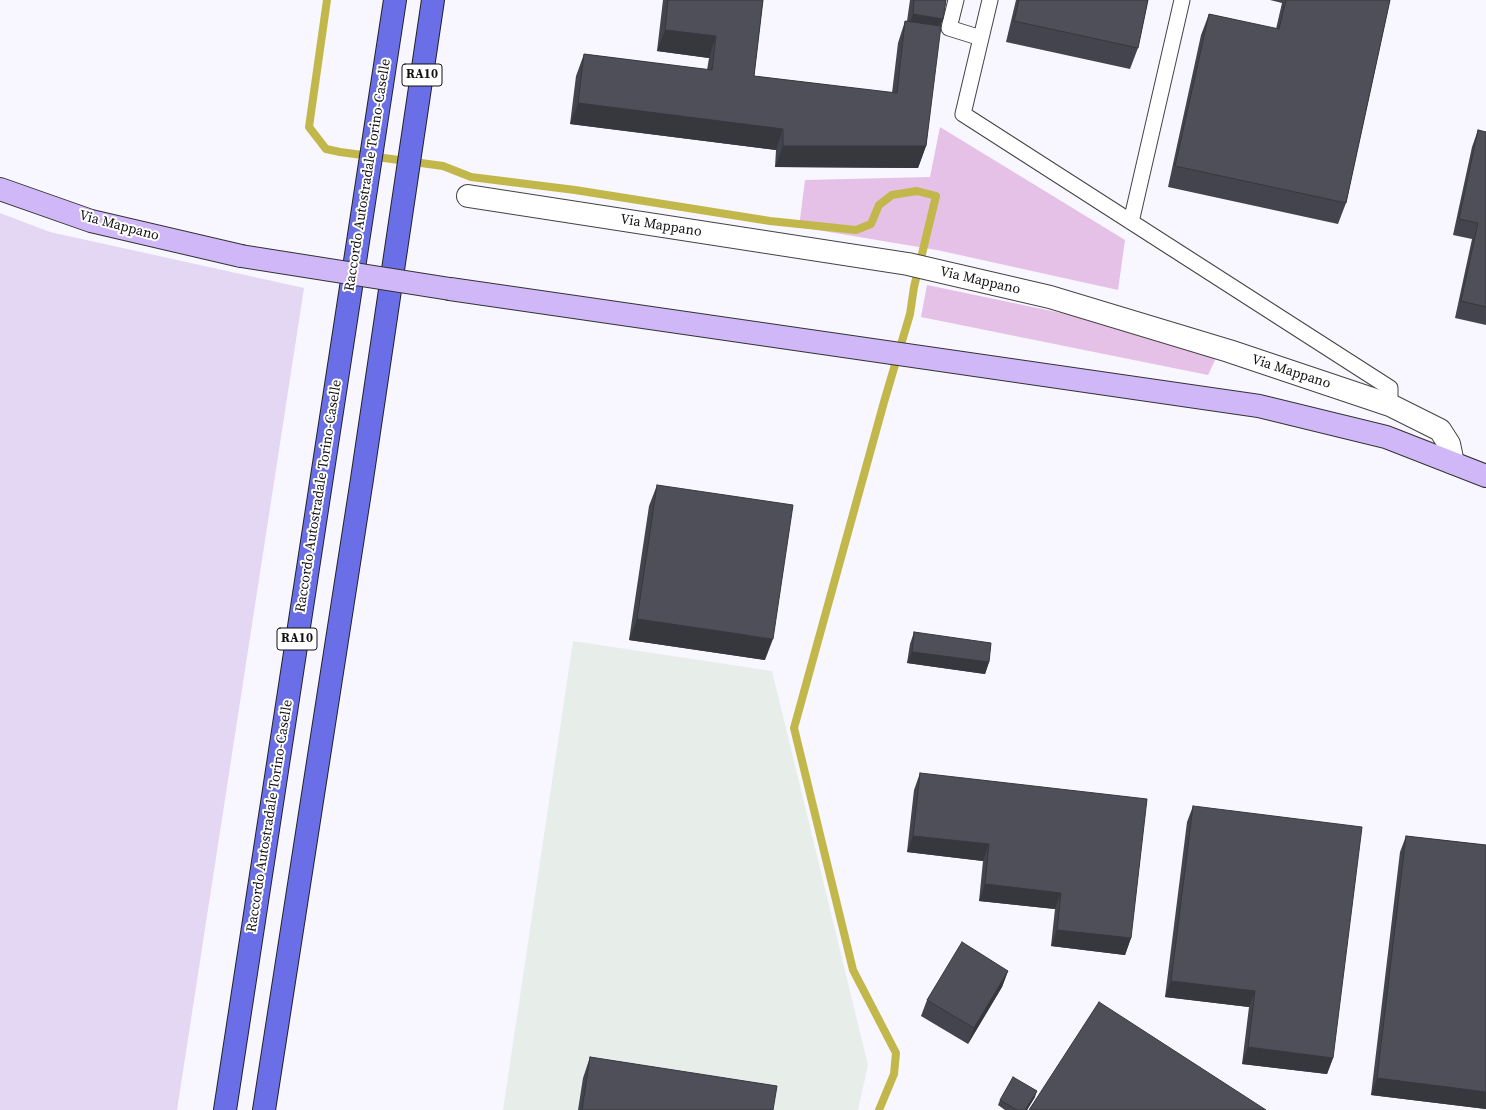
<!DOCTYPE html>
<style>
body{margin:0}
canvas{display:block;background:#f8f6fe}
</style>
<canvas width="1486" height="1110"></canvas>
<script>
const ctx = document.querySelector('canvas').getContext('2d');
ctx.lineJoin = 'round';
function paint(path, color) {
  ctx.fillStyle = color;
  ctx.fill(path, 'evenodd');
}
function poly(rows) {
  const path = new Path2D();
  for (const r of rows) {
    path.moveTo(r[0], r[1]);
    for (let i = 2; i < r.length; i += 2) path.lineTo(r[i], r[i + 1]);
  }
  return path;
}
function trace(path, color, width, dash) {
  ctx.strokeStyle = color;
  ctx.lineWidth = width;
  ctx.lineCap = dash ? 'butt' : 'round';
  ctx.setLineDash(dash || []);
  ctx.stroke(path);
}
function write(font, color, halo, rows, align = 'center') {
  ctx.font = font + ' "Source Serif 4",serif';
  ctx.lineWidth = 4;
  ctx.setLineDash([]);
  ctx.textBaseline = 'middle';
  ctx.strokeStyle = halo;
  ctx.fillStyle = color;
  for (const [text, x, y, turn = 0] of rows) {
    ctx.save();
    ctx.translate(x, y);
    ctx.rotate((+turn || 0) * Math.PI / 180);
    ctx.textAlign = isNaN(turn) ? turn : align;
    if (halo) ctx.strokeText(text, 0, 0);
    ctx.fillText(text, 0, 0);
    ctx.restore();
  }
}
const industrial = poly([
 [573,641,772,671,868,1065,858,1110,503,1110]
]);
const farmland = poly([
 [0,213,50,232,304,288,177,1110,0,1110]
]);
const green = poly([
 [940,127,1125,240,1118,290,937,250,799,227,805,180,930,177],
 [927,285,1076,316,1216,358,1208,375,921,317]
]);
const stream = poly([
 [327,0,309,127,326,149,340,152,443,166,471,177,575,190,770,221,856,230,871,224,879,205,892,195,917,191,936,196,914,287,910,314,884,402,794,728,853,970,896,1053,894,1074,879,1110]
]);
const lane = poly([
 [956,0,949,28,981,38],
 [990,0,963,114,1390,388,1390,405],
 [1131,222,1182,0]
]);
const street = poly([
 [468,196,908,264,1050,297,1229,351,1390,405,1440,430,1449,444,1453,463]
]);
const secondary = poly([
 [0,189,91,221,241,256],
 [450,289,1259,406,1386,437,1486,476]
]);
const highway = poly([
 [225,1110,395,0],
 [264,1110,362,479,433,0]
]);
const secondaryBridge = poly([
 [241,256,450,289]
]);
const wall = poly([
 [663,0,763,0,754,76,892,93,898,43,905,21,907,21,910,0,946,0,940,27,926,146,918,168,775,167,776,150,570,124,576,76,584,54,707,70,709,58,657,51],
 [1016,0,1148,0,1138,48,1130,69,1006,42],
 [1270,0,1390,0,1346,203,1338,224,1168,187,1201,35,1209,14,1276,29,1282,3],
 [1478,130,1486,132,1486,325,1455,318,1472,239,1453,235,1472,147],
 [657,485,765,660,629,640,649,506],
 [914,632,989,662,985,674,907,663,910,644],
 [920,773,1131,938,1125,955,1051,946,1055,909,979,901,983,861,907,852,914,790],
 [1193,806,1333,1058,1327,1074,1242,1064,1249,1007,1165,997,1187,822],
 [1406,836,1486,845,1486,1109,1371,1095,1400,852],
 [1008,971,1002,987,968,1044,921,1016,927,1000],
 [590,1057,773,1110,578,1110,583,1078],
 [1035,1097,1027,1110,1005,1110,998,1105,1000,1100]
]);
const shadedWall = poly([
 [913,14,943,19,936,40,905,36],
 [665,30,716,36,709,58,657,51],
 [578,103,783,129,776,150,570,124],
 [783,146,926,146,918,168,775,167],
 [637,619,773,639,765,660,629,640],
 [912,652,989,662,985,674,907,663],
 [913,836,989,844,983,861,907,852],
 [985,884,1061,893,1055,909,979,901],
 [1057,930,1131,938,1125,955,1051,946],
 [1008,971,1002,987,968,1044,974,1028],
 [1171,981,1255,991,1249,1007,1165,997],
 [1248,1047,1333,1058,1327,1074,1242,1064],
 [1377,1078,1486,1092,1486,1109,1371,1095],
 [1037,1091,1035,1097,1027,1110,1025,1110]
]);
const building = poly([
 [668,0,763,0,754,76,897,93,905,21,941,26,926,146,783,146,783,129,578,103,584,54,712,70,716,36,665,30,668,0],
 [914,0,946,0,943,19,913,14,914,0],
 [1019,0,1148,0,1138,48,1014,21,1019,0],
 [1286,0,1390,0,1346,203,1175,166,1209,14,1279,29,1286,0],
 [1478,130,1486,132,1486,307,1461,301,1478,223,1459,219,1478,130],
 [657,485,793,505,773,639,637,619,657,485],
 [914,632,991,643,989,662,912,652,914,632],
 [920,773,1147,799,1131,938,1057,930,1061,893,985,884,989,844,913,836,920,773],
 [1193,806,1362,827,1333,1058,1248,1047,1255,991,1171,981,1193,806],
 [1406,836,1486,845,1486,1092,1377,1078,1406,836],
 [962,942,1008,971,974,1028,927,1000,962,942],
 [1099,1002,1266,1110,1029,1110,1099,1002],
 [590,1057,777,1086,773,1110,582,1110,590,1057],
 [1013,1077,1037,1091,1025,1110,1017,1110,1000,1100,1013,1077]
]);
const shields = [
 [422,75,40],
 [297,639,40]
];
const shieldNames = [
 ["RA10",422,75],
 ["RA10",297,639]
];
const streetNames = [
 ["Raccordo Autostradale Torino-Caselle",368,175,-81],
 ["Via Mappano",119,226,15],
 ["Via Mappano",661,226,9],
 ["Via Mappano",980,281,13],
 ["Via Mappano",1291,372,18],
 ["Raccordo Autostradale Torino-Caselle",319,496,-81],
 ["Raccordo Autostradale Torino-Caselle",270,816,-81]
];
paint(industrial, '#e7eeea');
paint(farmland, '#e3d7f3');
paint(green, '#e6c1e7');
trace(stream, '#c2b74b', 8);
trace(lane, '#444', 17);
trace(street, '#444', 24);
trace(secondary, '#333', 24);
trace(highway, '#222', 24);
trace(lane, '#fff', 15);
trace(street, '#fff', 22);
trace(secondary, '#d0b7f8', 22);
trace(highway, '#6a6fe8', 22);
trace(secondaryBridge, '#333', 24, []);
trace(secondaryBridge, '#d0b7f8', 22);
paint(wall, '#43444d');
paint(shadedWall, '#37373e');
paint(building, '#4e4f59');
trace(building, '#37373e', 1);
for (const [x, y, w] of shields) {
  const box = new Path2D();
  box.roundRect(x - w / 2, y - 11, w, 22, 3);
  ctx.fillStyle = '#fff';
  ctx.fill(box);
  trace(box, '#111', 1);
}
write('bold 13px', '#111', null, shieldNames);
write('14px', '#111', '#fff', streetNames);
</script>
